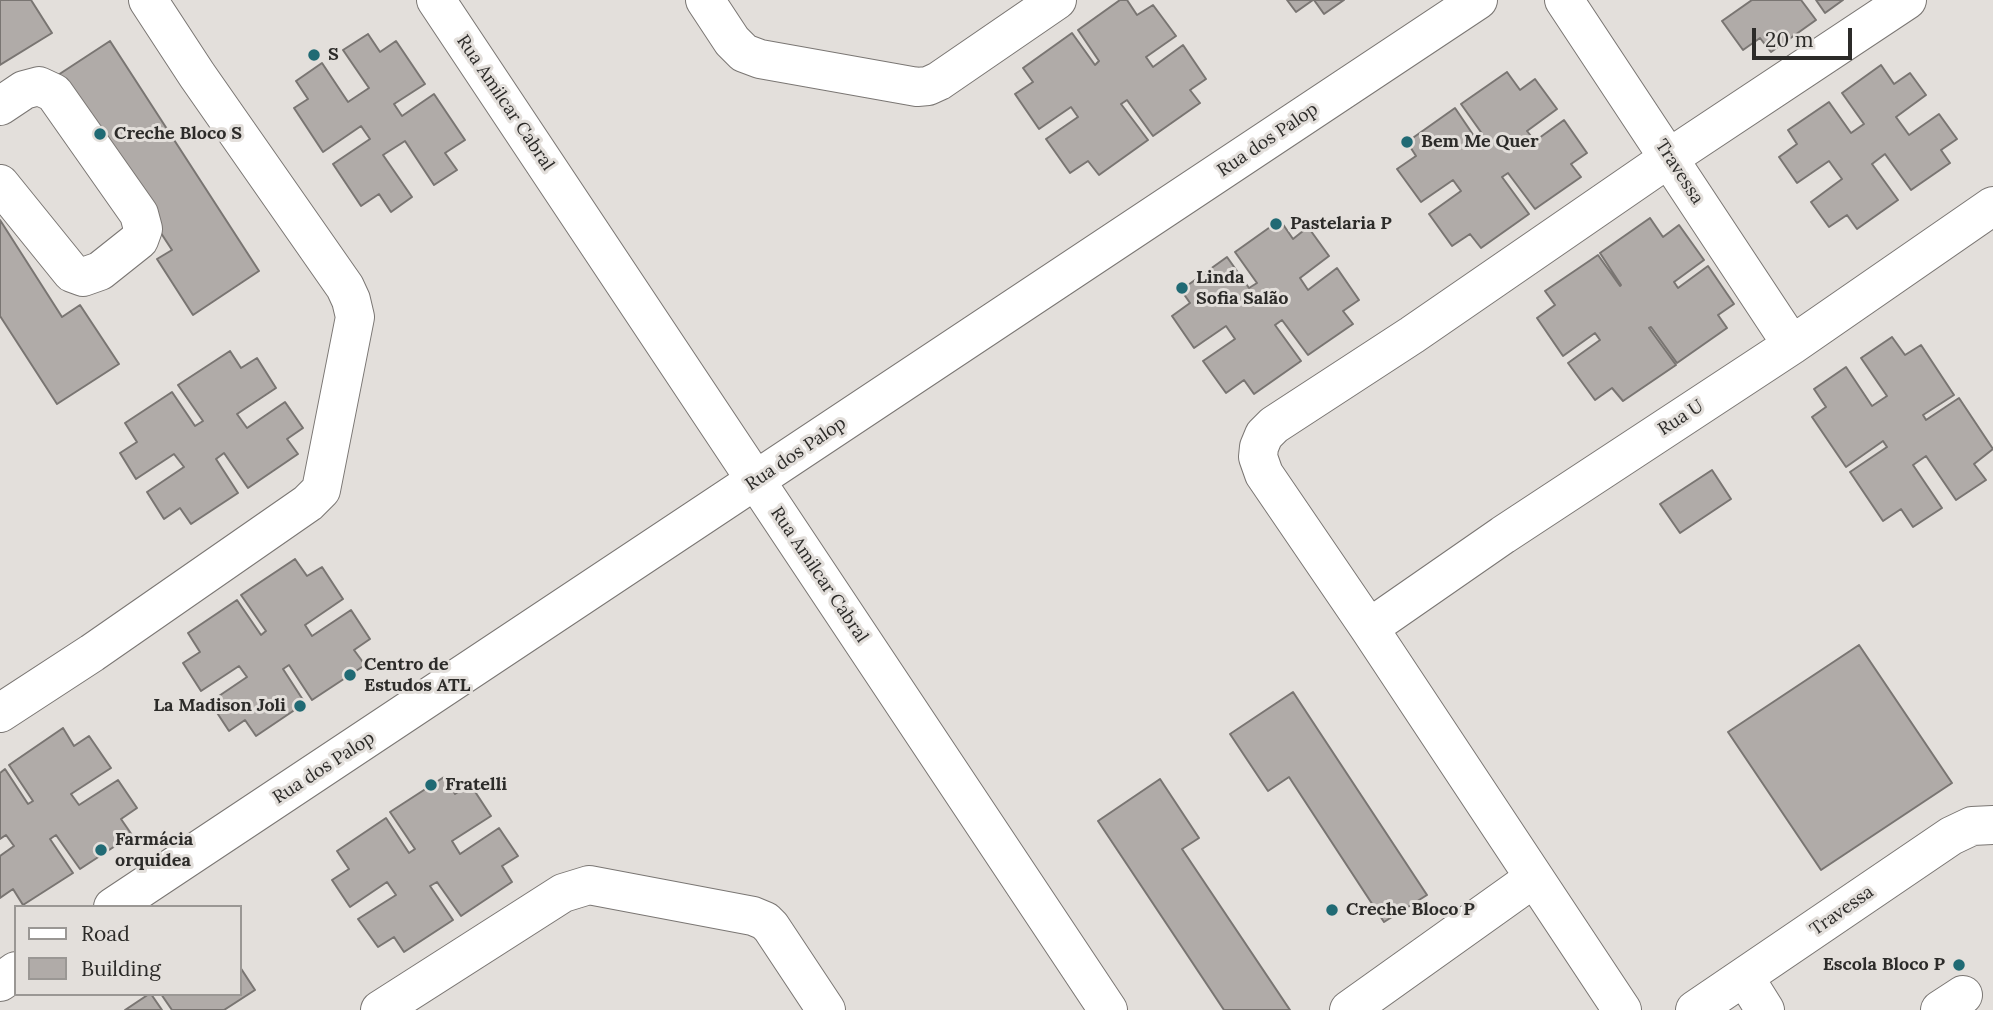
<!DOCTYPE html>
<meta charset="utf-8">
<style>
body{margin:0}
#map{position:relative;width:1993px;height:1010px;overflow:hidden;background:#e3dfdb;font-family:Lora,serif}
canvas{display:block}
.legend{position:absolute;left:14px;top:905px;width:228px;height:91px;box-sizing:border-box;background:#e3dfdb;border:2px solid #9a9794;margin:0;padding:9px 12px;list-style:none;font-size:21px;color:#2c2b29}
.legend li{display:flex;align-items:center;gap:14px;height:35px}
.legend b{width:35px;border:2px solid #9a9794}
.scale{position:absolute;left:1752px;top:28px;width:100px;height:32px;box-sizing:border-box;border:4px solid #2c2b29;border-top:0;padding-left:9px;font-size:21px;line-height:24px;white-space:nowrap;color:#2c2b29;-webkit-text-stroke:5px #e3dfdb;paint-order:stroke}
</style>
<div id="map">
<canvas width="1993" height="1010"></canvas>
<ul class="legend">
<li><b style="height:9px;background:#fff"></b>Road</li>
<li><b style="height:19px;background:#b0aba8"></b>Building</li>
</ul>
<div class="scale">20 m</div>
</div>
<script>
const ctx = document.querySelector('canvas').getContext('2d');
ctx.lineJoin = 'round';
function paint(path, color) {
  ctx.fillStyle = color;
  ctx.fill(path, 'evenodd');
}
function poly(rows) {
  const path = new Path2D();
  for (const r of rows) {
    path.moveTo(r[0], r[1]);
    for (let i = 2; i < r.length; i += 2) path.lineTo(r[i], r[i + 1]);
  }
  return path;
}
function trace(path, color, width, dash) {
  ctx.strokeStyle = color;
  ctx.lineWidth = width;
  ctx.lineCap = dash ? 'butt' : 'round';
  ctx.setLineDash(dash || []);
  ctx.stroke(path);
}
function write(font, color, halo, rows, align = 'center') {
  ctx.font = font + ' Lora,serif';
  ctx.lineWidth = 6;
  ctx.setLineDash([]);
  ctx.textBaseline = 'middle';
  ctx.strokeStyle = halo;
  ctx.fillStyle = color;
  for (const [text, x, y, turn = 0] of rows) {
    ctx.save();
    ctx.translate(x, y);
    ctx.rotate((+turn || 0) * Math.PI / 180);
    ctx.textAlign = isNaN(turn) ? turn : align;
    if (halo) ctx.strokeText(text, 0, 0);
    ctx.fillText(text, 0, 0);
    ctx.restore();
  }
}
const building = poly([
 [0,0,31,0,52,33,0,65,0,0],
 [1120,0,1127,0,1137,15,1153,5,1176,36,1146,57,1153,67,1183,45,1206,79,1190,90,1200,103,1153,136,1127,100,1121,104,1148,140,1099,175,1088,161,1070,173,1046,139,1078,117,1071,107,1039,129,1015,94,1033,82,1023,68,1072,33,1095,65,1099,61,1078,30,1120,0],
 [1287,0,1313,0,1296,12,1287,0],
 [1314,0,1344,0,1324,14,1314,0],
 [1752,0,1801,0,1816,20,1771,52,1760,38,1743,50,1722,21,1752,0],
 [1816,0,1843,0,1825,13,1816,0],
 [368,34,380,52,396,41,425,84,394,104,402,116,434,94,465,140,445,153,457,170,434,185,405,141,383,155,412,197,391,212,379,194,361,206,333,164,370,139,361,126,323,152,294,108,308,99,296,81,322,63,348,102,369,88,343,50,368,34],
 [110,41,259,271,193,315,157,259,172,250,58,75,110,41],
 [1881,65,1894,84,1910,73,1926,95,1896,117,1909,135,1939,114,1957,139,1941,150,1950,163,1911,190,1885,154,1872,164,1898,200,1857,229,1847,215,1829,227,1811,202,1842,179,1829,161,1797,183,1779,157,1797,144,1788,130,1829,102,1851,133,1864,124,1842,93,1881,65],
 [1507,72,1520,90,1535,79,1557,109,1527,131,1535,141,1564,120,1587,153,1571,164,1581,177,1535,209,1508,173,1502,177,1529,214,1481,248,1470,234,1452,246,1429,214,1461,191,1453,180,1421,202,1397,169,1416,156,1407,142,1455,108,1476,139,1483,135,1461,104,1507,72],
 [1650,218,1663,237,1679,225,1704,260,1674,282,1678,288,1708,266,1734,304,1718,315,1727,328,1677,363,1651,327,1649,328,1676,365,1623,401,1612,388,1595,400,1568,363,1600,340,1595,333,1563,356,1537,318,1555,305,1545,291,1598,255,1620,286,1621,285,1600,253,1650,218],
 [0,220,62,317,80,305,119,364,57,404,0,316,0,220],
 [1280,220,1293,239,1308,227,1329,256,1300,278,1308,290,1337,268,1359,300,1343,311,1353,324,1308,355,1282,320,1275,325,1301,361,1254,394,1244,380,1226,393,1203,361,1235,339,1226,326,1194,348,1172,316,1190,303,1181,290,1227,257,1249,288,1257,283,1235,252,1280,220],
 [1892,337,1905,355,1921,345,1954,395,1923,415,1926,420,1959,398,1993,449,1974,464,1986,480,1956,500,1926,456,1913,465,1942,508,1913,527,1901,509,1883,521,1850,472,1887,447,1883,441,1846,467,1812,417,1826,407,1814,389,1846,367,1872,406,1887,396,1861,358,1892,337],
 [230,351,241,368,257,358,276,388,237,414,247,428,285,402,303,428,287,439,298,454,248,488,224,453,216,459,238,493,191,524,180,508,164,519,147,492,184,467,174,454,136,479,120,453,137,442,125,423,172,392,195,426,203,421,178,385,230,351],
 [1712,470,1731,499,1680,533,1660,504,1712,470],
 [295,559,307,576,322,567,343,599,305,625,312,636,351,610,370,639,354,650,365,665,312,700,289,665,283,669,305,703,256,736,245,720,229,731,210,702,247,677,239,666,201,691,183,663,200,652,188,633,237,600,261,635,266,631,241,595,295,559],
 [1859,645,1952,783,1821,870,1728,732,1859,645],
 [1293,692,1427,895,1384,922,1289,777,1268,791,1230,734,1293,692],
 [63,728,74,746,89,736,111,768,71,794,79,805,118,780,137,808,121,819,132,835,80,869,56,835,50,839,73,873,23,905,13,889,0,898,0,856,14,846,6,835,0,839,0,773,5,769,28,804,33,801,9,765,63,728],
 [444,777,455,794,470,784,491,816,452,841,460,854,499,828,518,856,502,866,512,882,461,916,437,882,430,886,453,920,404,952,394,937,378,947,358,919,396,895,387,882,350,907,332,880,349,869,337,851,386,818,409,853,415,849,390,812,444,777],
 [1160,779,1199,838,1182,849,1290,1010,1224,1010,1098,821,1160,779],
 [240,967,255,990,224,1010,172,1010,161,994,240,994,240,967],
 [149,994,151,994,162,1010,125,1010,149,994]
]);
const minor = poly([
 [436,0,1108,1010],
 [705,0,732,41,744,53,760,59,917,87,928,86,939,81,1057,0],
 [1564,0,1792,345],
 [0,106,24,90,39,86,54,93,139,214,143,229,139,240,100,271,83,277,72,273,0,184],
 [1369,628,1503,535,1792,345,1993,206],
 [0,713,92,653,308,503,321,490,355,317,351,300,345,287,197,75,148,0],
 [113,907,1478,0],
 [1745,978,1765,1010],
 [0,982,16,971],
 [380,1010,563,893,589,885,753,916,765,921,771,927,826,1010],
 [1349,1010,1534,878],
 [1622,1010,1369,628,1264,474,1258,457,1259,447,1264,435,1274,425,1412,335,1669,158,1907,0],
 [1695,1010,1951,836,1972,826,1993,825],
 [1940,1010,1963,995]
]);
const markers = [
 [314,55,7,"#206a74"],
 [100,134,7,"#206a74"],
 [1407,142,7,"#206a74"],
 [1276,224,7,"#206a74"],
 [1182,288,7,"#206a74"],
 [350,675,7,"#206a74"],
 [300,706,7,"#206a74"],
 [431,785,7,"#206a74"],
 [101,850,7,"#206a74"],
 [1332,910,7,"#206a74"],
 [1959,965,7,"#206a74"]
];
const poiNames = [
 ["S",328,55],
 ["Creche Bloco S",114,134],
 ["Bem Me Quer",1421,142],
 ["Pastelaria P",1290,224],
 ["Linda",1196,278],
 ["Sofia Salão",1196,299],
 ["Centro de",364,665],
 ["Estudos ATL",364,686],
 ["La Madison Joli",286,706,"right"],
 ["Fratelli",445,785],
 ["Farmácia",115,840],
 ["orquidea",115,861],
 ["Creche Bloco P",1346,910],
 ["Escola Bloco P",1945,965,"right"]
];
const streetNames = [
 ["Rua Amilcar Cabral",505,103,56],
 ["Rua dos Palop",1268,140,-34],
 ["Travessa",1679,172,57],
 ["Rua U",1681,418,-33],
 ["Rua dos Palop",796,454,-34],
 ["Rua Amilcar Cabral",819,575,56],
 ["Rua dos Palop",324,768,-33],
 ["Travessa",1842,911,-35]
];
paint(building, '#b0aba8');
trace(building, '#797572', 2);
trace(minor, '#7a7673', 40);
trace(minor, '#fff', 38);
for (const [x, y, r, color] of markers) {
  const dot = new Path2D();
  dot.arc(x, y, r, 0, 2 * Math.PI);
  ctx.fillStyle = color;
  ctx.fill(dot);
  trace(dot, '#e3dfdb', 2.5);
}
write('bold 18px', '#2c2b29', '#e3dfdb', poiNames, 'left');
write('18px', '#2c2b29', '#e3dfdb', streetNames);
</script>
